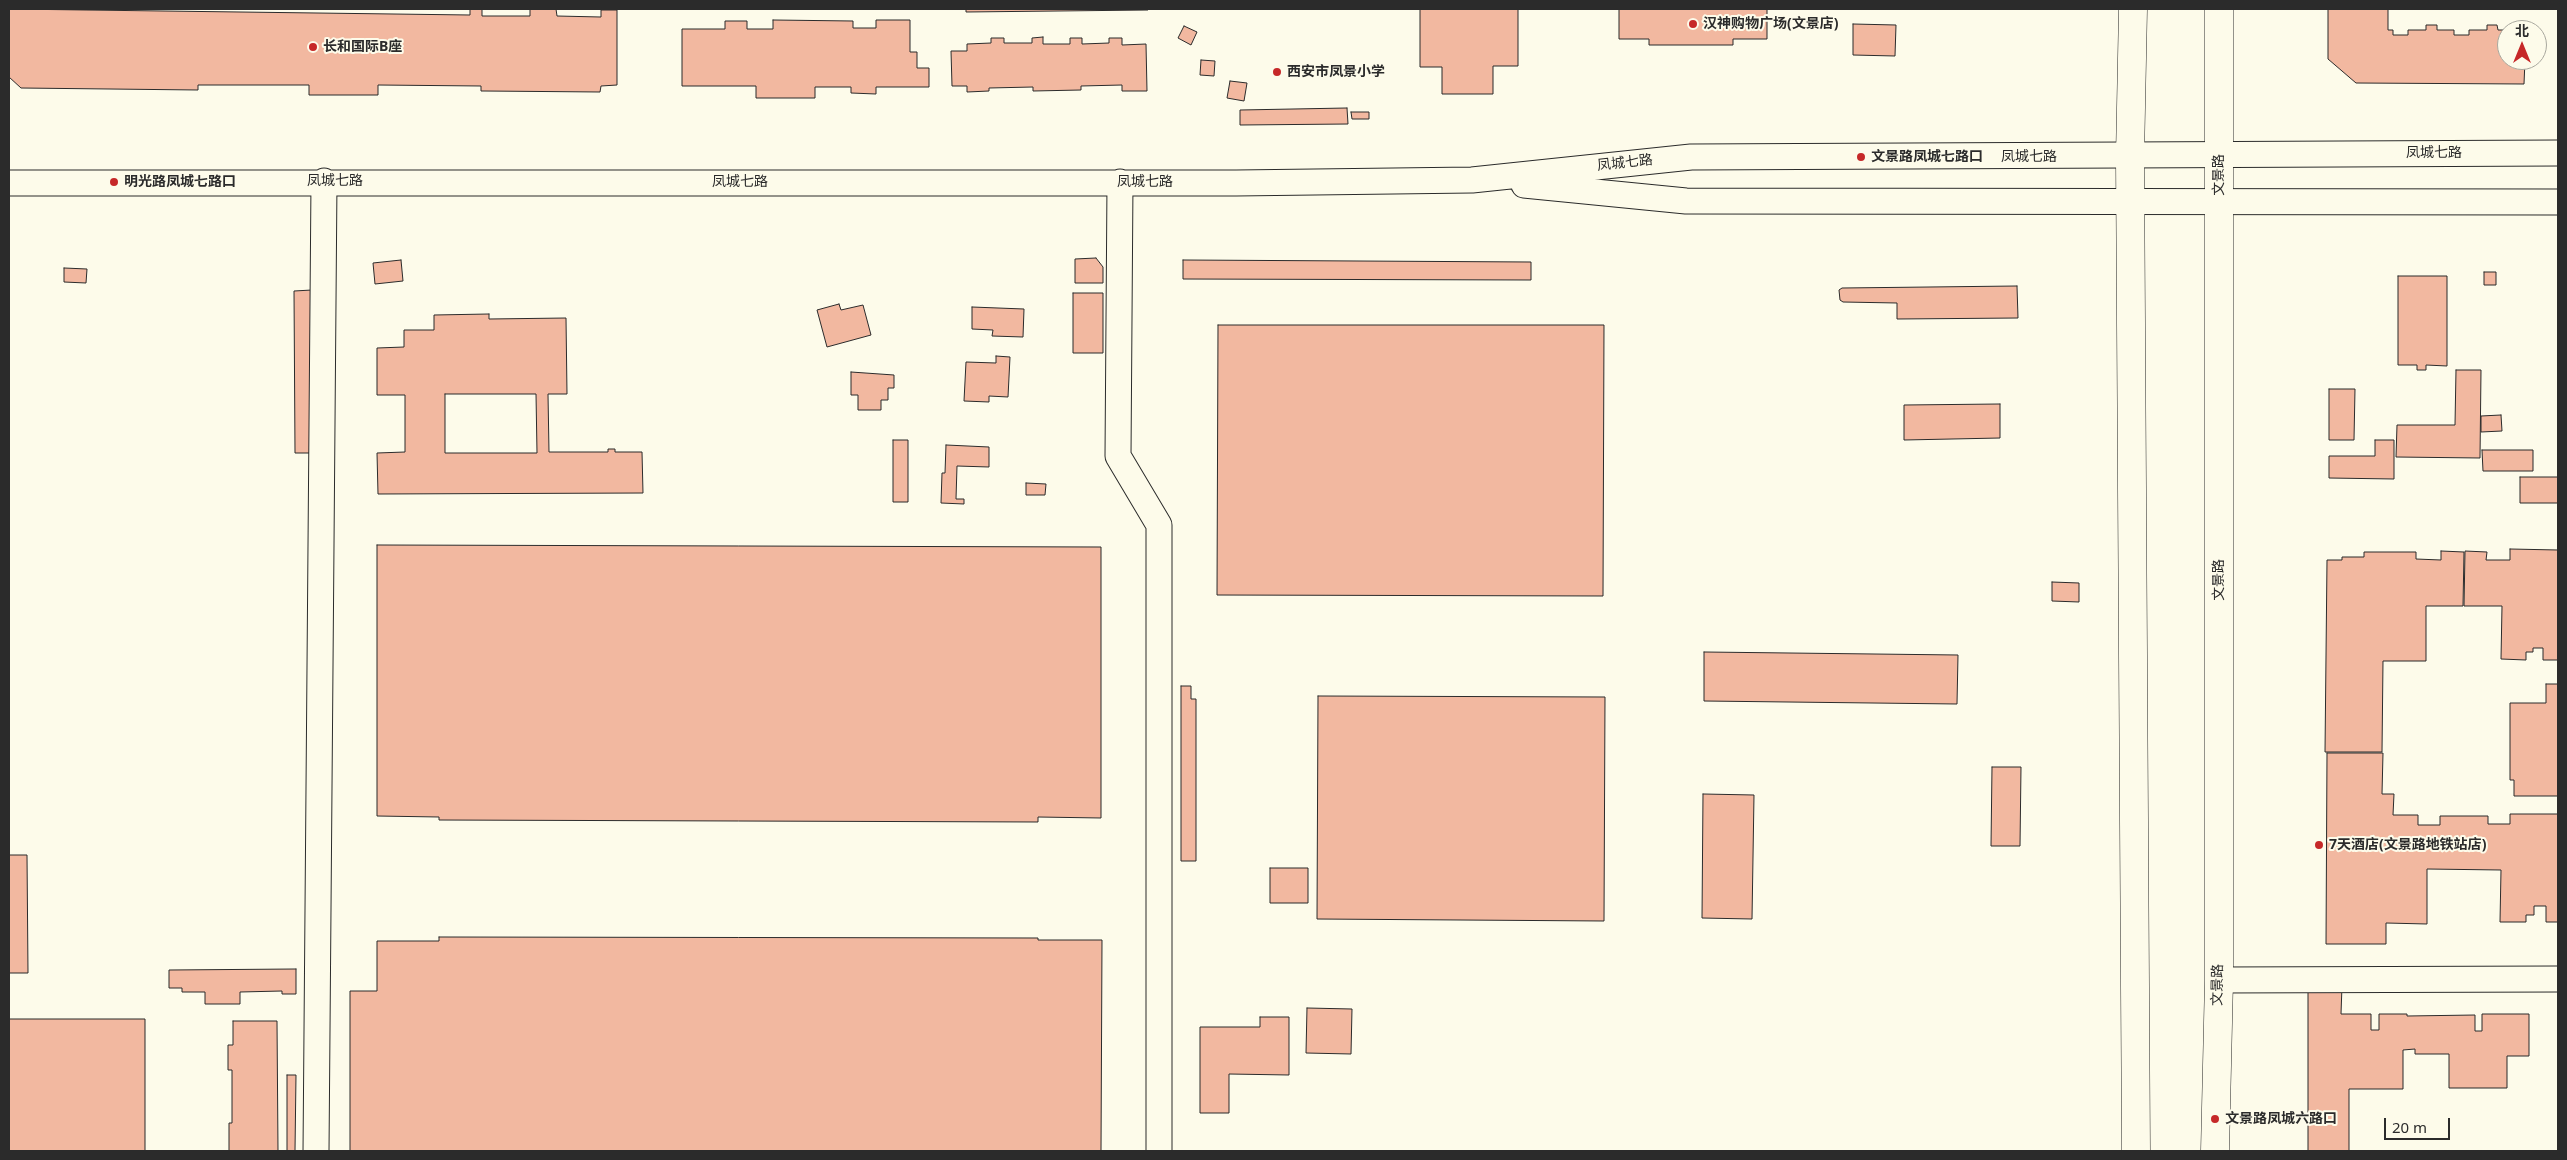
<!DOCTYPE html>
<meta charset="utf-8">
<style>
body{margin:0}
#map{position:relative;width:2567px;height:1160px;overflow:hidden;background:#fdfbea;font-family:"Noto Sans","Noto Sans SC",sans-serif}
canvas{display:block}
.frame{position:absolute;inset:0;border:10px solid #2b2b2b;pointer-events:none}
.north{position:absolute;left:2497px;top:20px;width:50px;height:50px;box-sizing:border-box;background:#fdfbea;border:1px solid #a9a89e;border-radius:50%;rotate:0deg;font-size:14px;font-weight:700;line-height:20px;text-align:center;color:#2b2b2b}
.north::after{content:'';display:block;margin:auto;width:18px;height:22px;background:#c62828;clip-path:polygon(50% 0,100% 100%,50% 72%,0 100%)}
.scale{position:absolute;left:2384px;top:1118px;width:66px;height:22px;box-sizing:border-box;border:2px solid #2b2b2b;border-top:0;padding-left:6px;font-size:15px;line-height:18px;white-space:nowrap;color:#2b2b2b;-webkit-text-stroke:4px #fdfbea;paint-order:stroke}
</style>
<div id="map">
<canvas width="2567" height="1160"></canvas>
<div class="frame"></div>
<div class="north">北</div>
<div class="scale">20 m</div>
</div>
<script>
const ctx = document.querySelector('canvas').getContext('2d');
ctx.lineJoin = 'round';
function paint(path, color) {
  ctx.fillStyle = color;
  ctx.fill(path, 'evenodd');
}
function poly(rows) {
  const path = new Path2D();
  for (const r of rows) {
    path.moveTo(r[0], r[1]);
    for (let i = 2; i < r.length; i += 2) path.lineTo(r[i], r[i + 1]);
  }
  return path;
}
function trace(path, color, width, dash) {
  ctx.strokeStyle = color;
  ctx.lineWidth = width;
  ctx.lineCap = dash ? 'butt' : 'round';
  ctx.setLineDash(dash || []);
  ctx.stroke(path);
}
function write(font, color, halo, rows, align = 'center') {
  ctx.font = font + ' "Noto Sans","Noto Sans SC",sans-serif';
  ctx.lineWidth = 4;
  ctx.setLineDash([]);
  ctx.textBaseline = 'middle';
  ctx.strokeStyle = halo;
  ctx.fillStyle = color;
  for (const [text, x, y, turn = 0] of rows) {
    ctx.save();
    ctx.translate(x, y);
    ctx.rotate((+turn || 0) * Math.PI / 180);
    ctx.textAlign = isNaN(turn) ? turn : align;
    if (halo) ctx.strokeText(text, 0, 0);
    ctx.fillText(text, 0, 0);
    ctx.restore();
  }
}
const building = poly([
 [9,9,470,15,470,9,482,9,482,16,530,16,530,9,556,9,557,16,601,17,601,10,617,10,617,85,601,86,600,92,484,91,481,91,481,86,378,85,378,95,309,95,309,85,198,85,198,90,21,88,9,77,9,9],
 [966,9,1148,9,1148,10,966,12,966,9],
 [1420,9,1518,9,1518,66,1493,66,1493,94,1442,94,1442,67,1420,67,1420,9],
 [1619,9,1767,9,1767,39,1733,39,1733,45,1649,45,1649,39,1619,39,1619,9],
 [2328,9,2388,9,2388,30,2393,30,2393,35,2408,35,2408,30,2426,30,2426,25,2437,25,2437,30,2454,30,2454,35,2469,35,2469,30,2487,30,2487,25,2497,25,2498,30,2507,30,2507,60,2525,60,2524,84,2356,83,2328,59,2328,9],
 [773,20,853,21,853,28,876,28,876,20,910,20,910,52,917,52,917,68,929,68,929,87,876,87,876,94,851,93,851,87,815,87,815,98,756,98,756,86,682,86,682,29,725,29,725,21,747,21,747,29,773,29,773,20],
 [1853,24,1896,25,1895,56,1853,55,1853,24],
 [1184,26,1197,32,1191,45,1178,38,1184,26],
 [1043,37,1043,44,1070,44,1070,38,1082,38,1082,44,1109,43,1109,38,1122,38,1122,45,1146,44,1147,91,1122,91,1122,85,1081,86,1081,90,1033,91,1033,87,989,88,989,91,967,92,967,86,952,86,951,51,967,51,967,44,991,43,991,38,1004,38,1004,43,1032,43,1032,38,1043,37],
 [1201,60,1215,61,1214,76,1200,75,1201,60],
 [1230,81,1247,83,1244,101,1227,98,1230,81],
 [1347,108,1348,124,1240,125,1240,110,1347,108],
 [1351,112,1369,112,1369,119,1352,119,1351,112],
 [1096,258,1103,267,1103,283,1075,283,1075,259,1096,258],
 [401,260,403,281,375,284,373,263,401,260],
 [1183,260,1531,262,1531,280,1183,279,1183,260],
 [64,268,87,269,86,283,64,282,64,268],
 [2484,272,2496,272,2496,285,2484,285,2484,272],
 [2398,276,2447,276,2447,366,2426,365,2426,370,2417,370,2417,365,2398,365,2398,276],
 [2017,286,2018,318,1897,319,1897,303,1843,302,1840,300,1839,290,1842,288,2017,286],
 [312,290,313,453,295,453,294,291,312,290],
 [1073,293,1103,293,1103,353,1073,353,1073,293],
 [839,304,841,310,863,305,871,335,827,347,817,310,839,304],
 [972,307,1024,309,1023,337,992,336,993,330,972,329,972,307],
 [489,314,489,319,566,318,567,394,548,394,549,452,608,452,608,449,615,449,615,452,642,452,643,493,378,494,377,453,405,452,405,395,377,395,377,348,404,347,404,330,434,330,434,315,489,314],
 [445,394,536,394,537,453,445,453,445,394],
 [1218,325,1604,325,1603,596,1217,595,1218,325],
 [996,356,1010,357,1008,397,989,396,989,402,964,401,966,362,996,363,996,356],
 [2456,370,2481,370,2480,458,2396,457,2397,425,2455,425,2456,370],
 [851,372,894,375,894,388,888,388,888,400,881,400,881,410,858,410,858,395,851,395,851,372],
 [2329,389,2355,389,2354,440,2329,440,2329,389],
 [2000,404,2000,438,1904,440,1904,405,2000,404],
 [2501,415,2502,431,2481,432,2481,416,2501,415],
 [893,440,908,440,908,502,893,502,893,440],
 [2375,440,2394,440,2394,479,2329,478,2329,456,2375,456,2375,440],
 [946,445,989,447,989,467,957,466,956,499,964,499,964,504,941,503,942,473,945,473,946,445],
 [2482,450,2533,450,2533,471,2483,471,2482,450],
 [2520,477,2558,477,2558,503,2520,503,2520,477],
 [1026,483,1046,484,1045,495,1026,495,1026,483],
 [377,545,1101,547,1101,818,1038,817,1038,822,439,820,439,817,377,816,377,545],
 [2510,549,2558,550,2558,660,2543,660,2543,648,2533,648,2533,652,2526,652,2526,660,2501,659,2502,606,2464,606,2465,551,2487,552,2486,560,2510,560,2510,549],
 [2441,551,2464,552,2463,606,2426,606,2426,661,2383,661,2382,752,2325,752,2327,560,2342,560,2342,557,2364,557,2364,552,2416,552,2416,559,2441,560,2441,551],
 [2052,582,2079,583,2079,602,2052,601,2052,582],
 [1704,652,1958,655,1957,704,1704,701,1704,652],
 [2546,684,2558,684,2558,796,2514,796,2514,780,2510,780,2510,703,2546,703,2546,684],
 [1181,686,1191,686,1191,699,1196,699,1196,861,1181,861,1181,686],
 [1318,696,1605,697,1604,921,1317,919,1318,696],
 [2327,753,2383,753,2382,794,2394,794,2393,815,2418,815,2418,825,2440,825,2440,816,2488,816,2488,824,2510,824,2510,814,2558,814,2558,922,2546,922,2546,906,2534,906,2534,915,2526,915,2526,922,2500,922,2501,870,2427,869,2427,924,2386,923,2386,944,2326,944,2327,753],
 [1992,767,2021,767,2020,846,1991,846,1992,767],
 [1703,794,1754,795,1752,919,1702,918,1703,794],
 [9,855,27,855,28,973,9,973,9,855],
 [1270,868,1308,868,1308,903,1270,903,1270,868],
 [439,937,1038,938,1038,940,1102,940,1101,1151,350,1151,350,991,377,991,377,941,439,941,439,937],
 [296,969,296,994,282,994,282,991,240,992,240,1004,205,1004,205,992,182,992,182,988,169,988,169,970,296,969],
 [2342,986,2341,1014,2371,1014,2371,1030,2379,1030,2379,1014,2407,1014,2407,1016,2475,1015,2475,1031,2482,1031,2482,1014,2529,1014,2529,1056,2507,1056,2507,1088,2449,1088,2449,1054,2415,1054,2415,1049,2403,1050,2403,1089,2349,1089,2349,1151,2308,1151,2308,992,2342,986],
 [1307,1008,1352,1009,1351,1054,1306,1053,1307,1008],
 [1260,1017,1289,1017,1289,1075,1229,1074,1229,1113,1200,1113,1200,1027,1260,1027,1260,1017],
 [9,1019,145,1019,145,1151,9,1151,9,1019],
 [233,1021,277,1021,278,1151,229,1151,229,1123,232,1123,232,1070,228,1070,228,1045,233,1045,233,1021],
 [287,1075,296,1075,295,1151,287,1151,287,1075]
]);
const minor = poly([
 [1120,182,1118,456,1159,525,1159,1151],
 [9,183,1236,183,1472,180,1691,157,2558,153],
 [1524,185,1686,201,2558,202],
 [2219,980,2558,979],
 [316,1151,324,181]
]);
const major = poly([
 [2133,9,2130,157,2136,1151],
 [2215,1151,2219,980,2219,9]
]);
const markers = [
 [1693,24,5,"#c62828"],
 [313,47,5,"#c62828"],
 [1277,72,5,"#c62828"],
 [1861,157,5,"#c62828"],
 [114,182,5,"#c62828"],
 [2319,845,5,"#c62828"],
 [2215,1119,5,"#c62828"]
];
const poiNames = [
 ["汉神购物广场(文景店)",1703,24],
 ["长和国际B座",323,47],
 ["西安市凤景小学",1287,72],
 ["文景路凤城七路口",1871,157],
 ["明光路凤城七路口",124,182],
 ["7天酒店(文景路地铁站店)",2329,845],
 ["文景路凤城六路口",2225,1119]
];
const streetNames = [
 ["凤城七路",2434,153],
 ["凤城七路",2029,157],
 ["凤城七路",1625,163,-6],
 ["文景路",2219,175,-90],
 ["凤城七路",335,181],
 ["凤城七路",740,182],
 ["凤城七路",1145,182],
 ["文景路",2219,580,-90],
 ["文景路",2218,985,-89]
];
paint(building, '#f2b8a0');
trace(building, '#2b2b2b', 1);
trace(minor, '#2b2b2b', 27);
trace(major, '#2b2b2b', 29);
trace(minor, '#fdfbea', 25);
trace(major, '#fdfbea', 28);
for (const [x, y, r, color] of markers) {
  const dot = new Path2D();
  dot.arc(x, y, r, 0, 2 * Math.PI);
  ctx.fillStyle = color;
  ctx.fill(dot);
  trace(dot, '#fdfbea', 2);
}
write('bold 14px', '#2b2b2b', '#fdfbea', poiNames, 'left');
write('14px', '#2b2b2b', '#fdfbea', streetNames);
</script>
